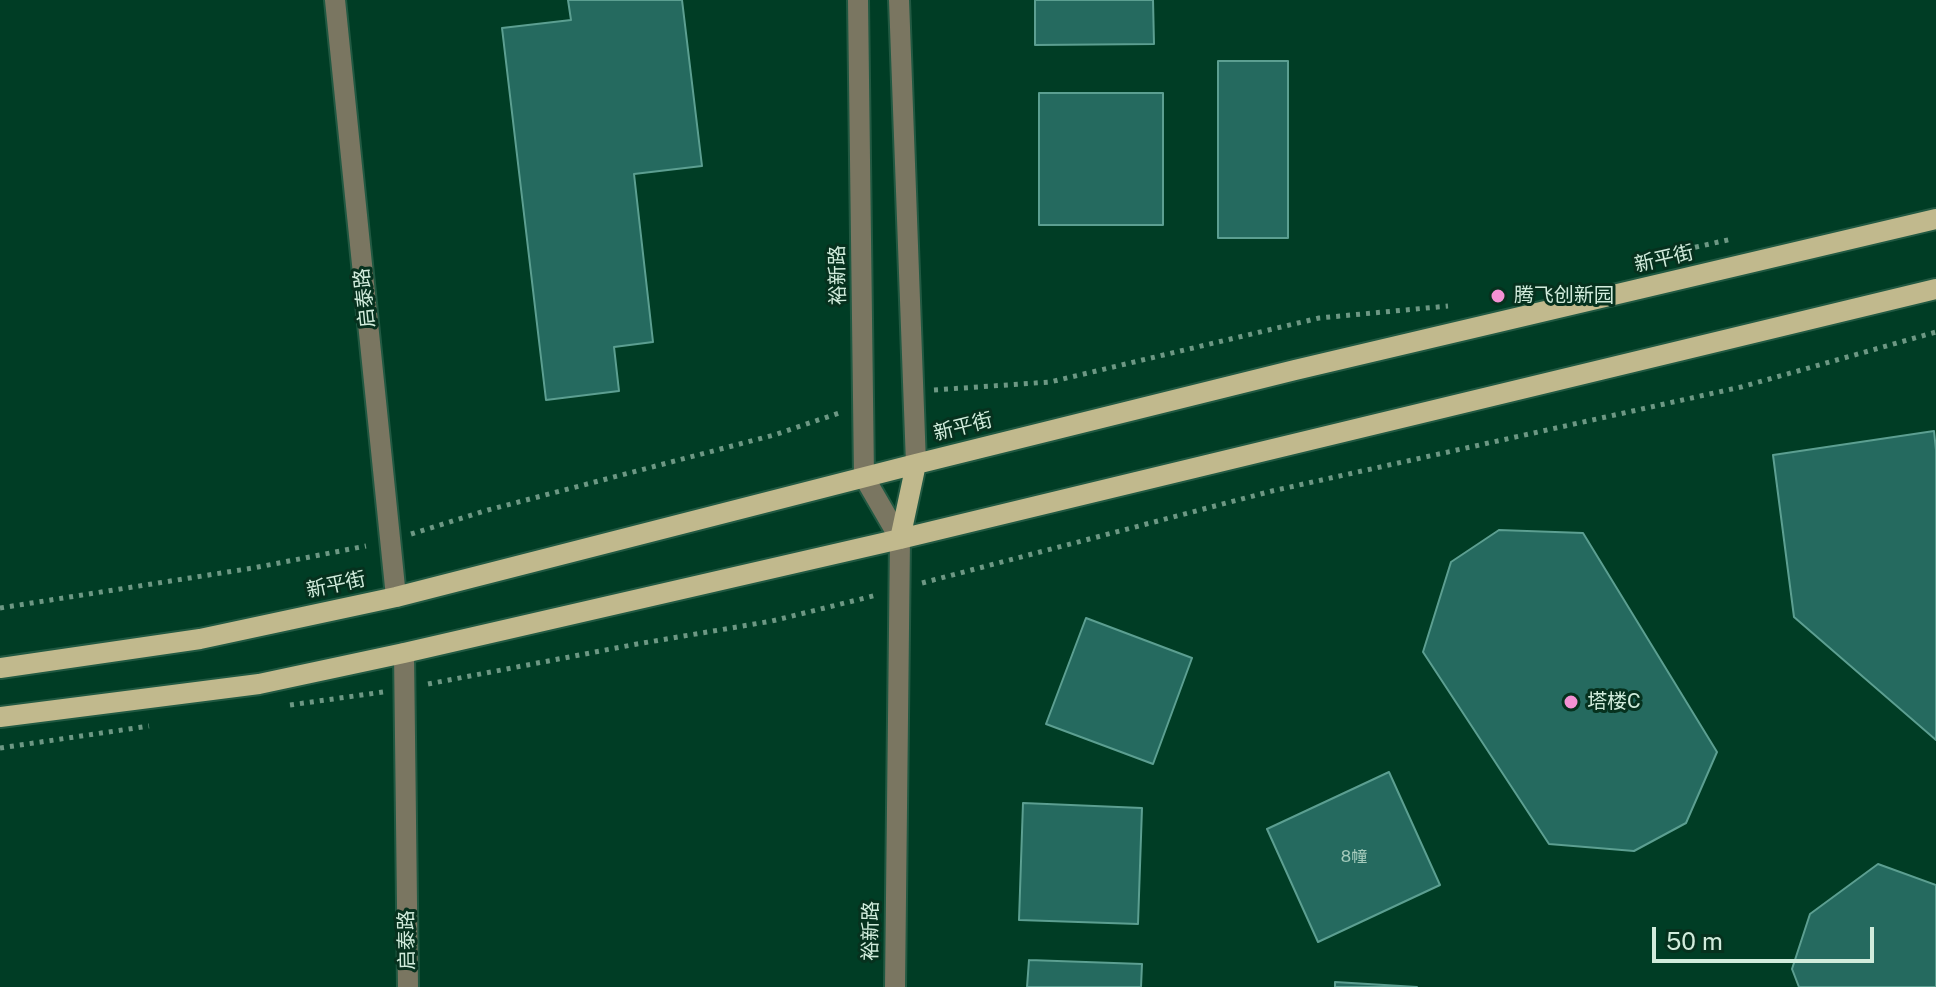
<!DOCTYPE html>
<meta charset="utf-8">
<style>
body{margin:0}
#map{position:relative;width:1936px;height:987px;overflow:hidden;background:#003d25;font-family:"Public Sans",sans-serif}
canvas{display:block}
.scale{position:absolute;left:1652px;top:927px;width:222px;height:36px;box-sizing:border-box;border:4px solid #d1ecdc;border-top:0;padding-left:10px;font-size:24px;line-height:28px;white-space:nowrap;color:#d1ecdc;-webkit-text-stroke:6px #06311e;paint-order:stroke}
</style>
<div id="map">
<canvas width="1936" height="987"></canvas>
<div class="scale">50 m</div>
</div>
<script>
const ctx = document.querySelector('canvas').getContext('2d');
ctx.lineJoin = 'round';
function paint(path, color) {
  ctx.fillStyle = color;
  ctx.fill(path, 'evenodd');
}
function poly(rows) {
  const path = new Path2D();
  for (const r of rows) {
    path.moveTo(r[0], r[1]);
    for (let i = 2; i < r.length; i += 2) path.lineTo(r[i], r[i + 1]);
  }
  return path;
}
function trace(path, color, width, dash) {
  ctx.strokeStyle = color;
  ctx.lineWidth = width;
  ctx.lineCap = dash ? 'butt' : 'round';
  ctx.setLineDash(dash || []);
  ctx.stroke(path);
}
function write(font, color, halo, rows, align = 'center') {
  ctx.font = font + ' "Public Sans","Noto Sans SC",sans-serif';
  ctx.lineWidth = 6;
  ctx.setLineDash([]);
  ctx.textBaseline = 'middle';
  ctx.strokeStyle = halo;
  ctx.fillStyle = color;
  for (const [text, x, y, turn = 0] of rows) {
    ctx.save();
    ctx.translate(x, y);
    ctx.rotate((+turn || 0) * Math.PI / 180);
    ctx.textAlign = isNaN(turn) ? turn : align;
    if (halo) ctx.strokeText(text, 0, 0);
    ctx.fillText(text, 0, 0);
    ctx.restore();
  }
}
const building = poly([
 [568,0,682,0,702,166,634,174,653,342,614,347,619,391,546,400,502,28,571,20,568,0],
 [1035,0,1153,0,1154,44,1035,45,1035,0],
 [1218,61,1288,61,1288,238,1218,238,1218,61],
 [1039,93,1163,93,1163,225,1039,225,1039,93],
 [1934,431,1936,450,1936,740,1794,617,1773,455,1934,431],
 [1499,530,1583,533,1717,752,1686,823,1634,851,1549,844,1423,652,1451,562,1499,530],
 [1086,618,1192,658,1153,764,1046,724,1086,618],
 [1389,772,1440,885,1318,942,1267,829,1389,772],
 [1023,803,1142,808,1138,924,1019,920,1023,803],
 [1878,864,1936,885,1936,987,1799,987,1792,969,1810,914,1878,864],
 [1029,960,1142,964,1141,987,1027,987,1029,960],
 [1335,982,1417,987,1335,987,1335,982]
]);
const path = poly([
 [1656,256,1732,239],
 [934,390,1050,382,1319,318,1448,306],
 [411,534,488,510,774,435,839,413],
 [922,583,1272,491,1741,387,1936,332],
 [0,608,253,568,366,546],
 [428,684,637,644,772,621,877,595],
 [290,705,383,692],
 [0,748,149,726]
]);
const minor = poly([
 [335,0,396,597],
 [858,0,864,477,900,539,895,987],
 [899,0,916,464],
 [404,653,408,987]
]);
const major = poly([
 [900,539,916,464],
 [0,668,200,639,396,597,916,464,1295,370,1936,219],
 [0,717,259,684,404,653,900,539,1936,289]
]);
const markers = [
 [1498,296,8,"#f491d4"],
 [1571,702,8,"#f491d4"]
];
const numberNames = [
 ["8幢",1354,857]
];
const streetNames = [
 ["新平街",1664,259,-13],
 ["裕新路",838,275,-91],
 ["启泰路",365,298,-96],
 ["新平街",963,427,-14],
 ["新平街",336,585,-12],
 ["裕新路",871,931,-89],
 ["启泰路",407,940,-91]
];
const poiNames = [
 ["腾飞创新园",1514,296],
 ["塔楼C",1587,702]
];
paint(building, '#256a5f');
trace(building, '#5c9f91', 2);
trace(minor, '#215942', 24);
trace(major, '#215942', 24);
trace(path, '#6d9884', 5, [4, 6]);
trace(minor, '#7a7661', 20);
trace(major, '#c1b98d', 20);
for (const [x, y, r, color] of markers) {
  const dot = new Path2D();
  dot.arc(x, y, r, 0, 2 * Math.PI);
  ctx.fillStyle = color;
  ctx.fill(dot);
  trace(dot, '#06311e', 3);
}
write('16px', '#a6ccbd', null, numberNames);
write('20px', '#d1ecdc', '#06311e', streetNames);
write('20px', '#d1ecdc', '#06311e', poiNames, 'left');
</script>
